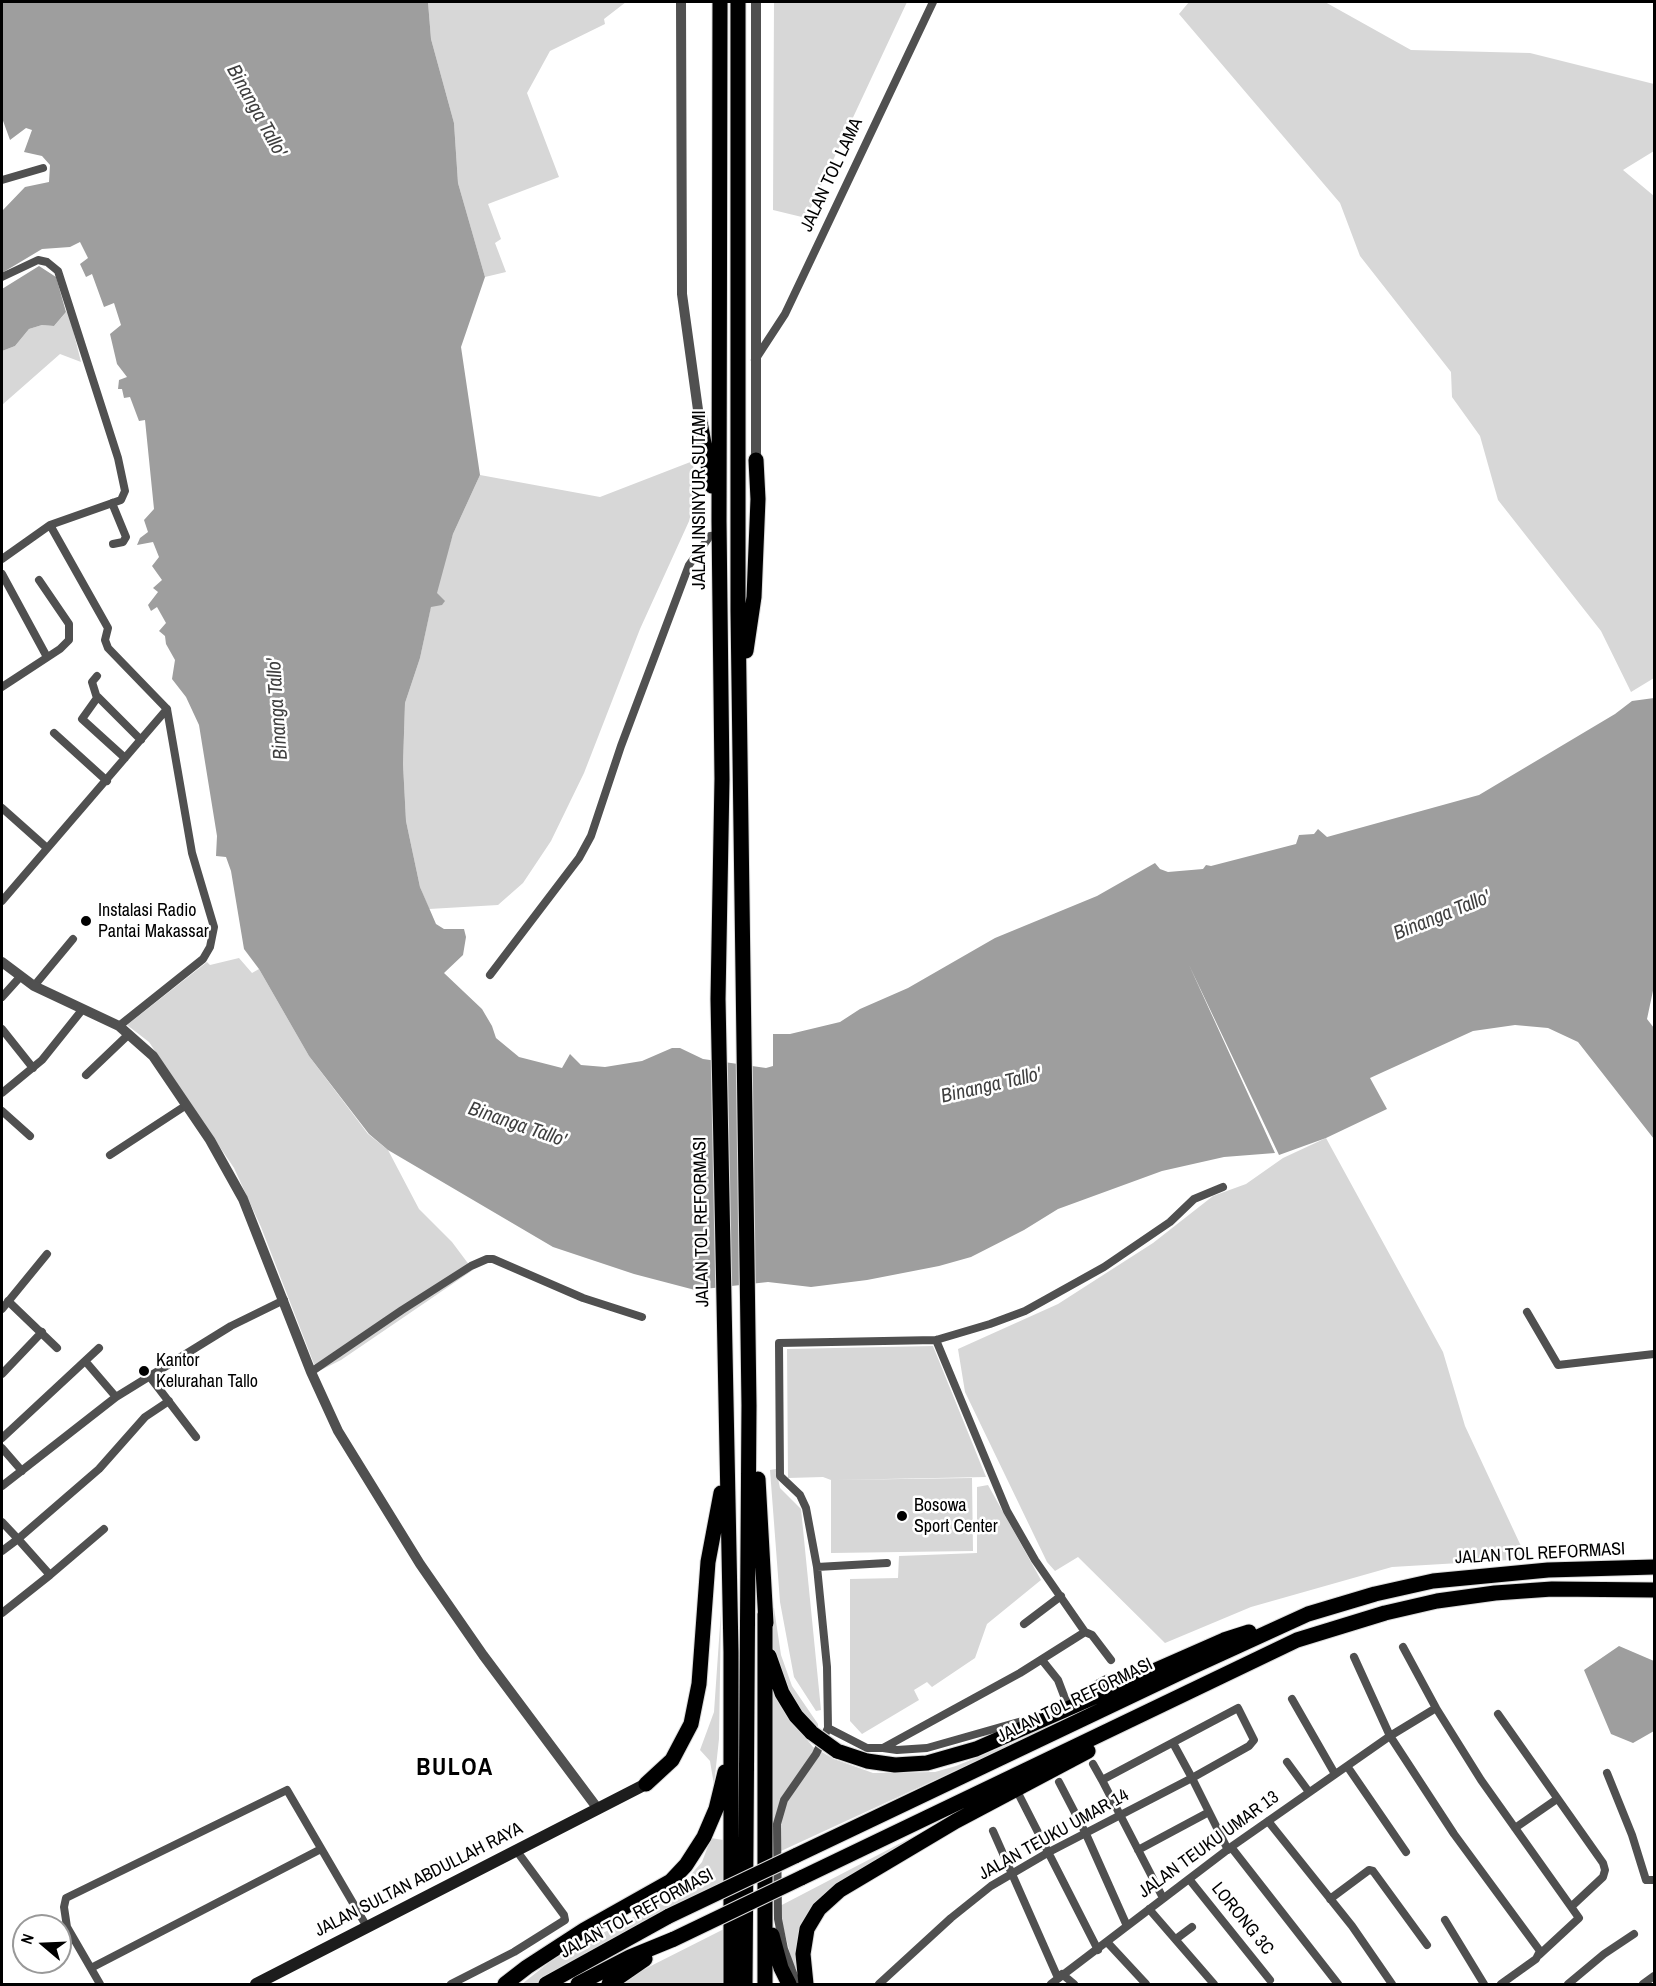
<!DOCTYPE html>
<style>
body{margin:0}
#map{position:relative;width:1656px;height:1986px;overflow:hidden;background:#fff;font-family:"Archivo Narrow",sans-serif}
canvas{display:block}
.frame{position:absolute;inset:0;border:3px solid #000;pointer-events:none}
.north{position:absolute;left:12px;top:1914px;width:60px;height:60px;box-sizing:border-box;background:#fff;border:2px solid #999;border-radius:50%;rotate:289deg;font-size:16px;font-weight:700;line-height:24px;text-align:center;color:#000}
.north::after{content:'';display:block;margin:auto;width:21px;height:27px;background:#000;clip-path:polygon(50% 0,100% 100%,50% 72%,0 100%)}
</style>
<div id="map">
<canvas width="1656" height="1986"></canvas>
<div class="frame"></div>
<div class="north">N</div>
</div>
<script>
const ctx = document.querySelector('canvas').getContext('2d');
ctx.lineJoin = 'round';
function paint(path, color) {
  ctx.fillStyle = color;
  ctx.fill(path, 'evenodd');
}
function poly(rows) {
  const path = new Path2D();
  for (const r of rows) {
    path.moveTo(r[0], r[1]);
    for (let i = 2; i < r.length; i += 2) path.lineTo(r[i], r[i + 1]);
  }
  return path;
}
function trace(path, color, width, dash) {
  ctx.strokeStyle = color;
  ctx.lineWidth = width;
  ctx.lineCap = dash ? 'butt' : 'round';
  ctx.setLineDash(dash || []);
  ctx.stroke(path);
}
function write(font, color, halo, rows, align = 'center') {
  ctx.font = font + ' "Archivo Narrow",sans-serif';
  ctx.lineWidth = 5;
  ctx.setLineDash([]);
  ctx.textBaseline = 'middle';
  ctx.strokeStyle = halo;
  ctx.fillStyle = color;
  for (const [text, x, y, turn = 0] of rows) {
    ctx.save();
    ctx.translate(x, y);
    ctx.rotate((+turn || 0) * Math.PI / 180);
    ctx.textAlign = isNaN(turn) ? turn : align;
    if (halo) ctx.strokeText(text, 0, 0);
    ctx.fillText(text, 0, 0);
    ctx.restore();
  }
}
const green = poly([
 [428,2,626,2,604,19,605,24,550,51,527,93,559,177,488,204,501,239,495,243,506,272,485,277,458,183,454,123,431,39],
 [774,2,907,2,806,218,773,210],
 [1189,2,1325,2,1411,50,1530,53,1654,84,1654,151,1623,170,1654,196,1654,678,1631,692,1601,631,1498,500,1480,436,1452,397,1451,372,1360,256,1340,203,1179,14],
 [68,310,81,362,60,354,2,405,2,351,15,346,29,329,42,325,54,326],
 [693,461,695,494,690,519,640,629,584,773,551,841,523,883,498,905,429,909,420,887,406,821,403,764,405,703,420,658,431,606,453,534,480,475,600,497],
 [239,958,252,973,259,969,309,1056,368,1134,388,1150,419,1209,452,1242,473,1270,341,1360,321,1370,314,1364,261,1227,234,1168,149,1042,127,1025,207,962,210,965],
 [1326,1138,1443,1352,1465,1426,1527,1559,1392,1567,1251,1607,1165,1643,1078,1557,1055,1571,1047,1562,965,1392,958,1349,1058,1304,1153,1243,1213,1196,1246,1184,1283,1158],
 [933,1346,986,1477,833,1480,972,1478,973,1551,831,1553,831,1480,823,1477,788,1478,787,1349],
 [776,1469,780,1488,801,1509,821,1710,816,1711,794,1677,780,1602,770,1470],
 [988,1485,1041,1580,987,1624,975,1658,932,1687,927,1682,914,1690,919,1700,862,1734,850,1721,850,1579,898,1578,899,1556,977,1553,977,1487],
 [774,1608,781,1655,792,1686,818,1724,818,1733,809,1726,779,1674,772,1647,770,1609],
 [721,1611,719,1739,714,1785,710,1761,700,1750,714,1712],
 [773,1683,785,1712,813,1747,834,1759,873,1773,935,1772,956,1766,1039,1732,768,1857],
 [972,1806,816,1905,800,1966,794,1969,778,1907],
 [711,1838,723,1840,725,1883,587,1952,538,1984,522,1984,552,1960,671,1897,702,1862],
 [724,1929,725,1984,617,1984,625,1979]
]);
const water = poly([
 [2,2,428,2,431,39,454,123,458,183,485,277,461,347,480,475,453,534,437,593,445,601,442,605,431,607,420,658,405,703,403,764,406,821,420,887,436,924,444,929,464,929,466,937,463,955,444,973,482,1009,492,1026,496,1038,519,1057,562,1068,570,1054,581,1065,605,1067,642,1061,672,1048,680,1048,703,1059,766,1068,773,1066,773,1034,790,1034,840,1022,860,1009,908,988,995,938,1097,896,1155,863,1160,869,1168,872,1203,869,1206,865,1211,866,1296,844,1299,835,1314,834,1318,829,1327,837,1479,795,1615,714,1632,701,1654,698,1654,986,1647,1019,1654,1028,1654,1139,1578,1042,1548,1028,1515,1025,1473,1031,1370,1078,1387,1109,1326,1138,1279,1155,1189,965,1275,1153,1224,1157,1162,1171,1058,1209,1024,1230,971,1257,939,1266,867,1280,811,1287,768,1282,695,1290,634,1274,553,1247,388,1150,369,1134,309,1056,259,969,244,949,231,871,226,857,216,856,217,836,199,725,186,697,172,679,175,660,166,644,165,636,159,631,166,623,157,607,151,611,148,605,158,592,153,588,162,580,152,566,159,557,153,542,137,545,140,538,148,532,144,520,154,509,145,420,139,421,130,397,124,398,122,389,118,389,119,380,127,377,117,364,110,334,121,325,114,303,104,307,92,274,86,277,80,264,88,258,80,242,70,247,42,249,2,273,2,211,25,187,49,182,50,165,42,156,24,152,32,130,26,128,10,140,2,118],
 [39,266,56,277,66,312,54,326,42,325,29,329,15,346,2,351,2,289],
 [1619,1646,1654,1661,1654,1731,1633,1743,1611,1734,1584,1670]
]);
const minor = poly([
 [2,180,43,168],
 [2,277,38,260,47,262,58,271,118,458,125,491,121,500,50,525,2,559],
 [755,360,785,314,933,2],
 [112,503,126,537,123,542,113,544],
 [2,574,47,657],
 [97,676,92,682,97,698,82,719,125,758],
 [2,687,60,649,69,640,69,624,39,580],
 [98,697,141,740],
 [54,733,107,781],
 [2,808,47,848],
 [2,901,167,709,108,648,105,640,108,628,50,525],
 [490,975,579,858,591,836,621,746,689,565,710,536,719,535],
 [34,986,73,939],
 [2,997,20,977],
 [119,1026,203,959,210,947,214,927,192,853,167,709],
 [2,1029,33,1068],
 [86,1075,129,1034],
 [2,1093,42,1060,82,1010],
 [2,1111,30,1136],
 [110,1155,185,1106],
 [8,1301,57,1348],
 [2,1309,47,1254],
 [1527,1312,1558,1365,1654,1354],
 [936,1340,1007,1511,1035,1560,1085,1632,1092,1635,1111,1660],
 [86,1362,116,1397],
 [311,1372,402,1310,471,1266,487,1259,493,1259,583,1298,642,1317],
 [2,1374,42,1332],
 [150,1377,196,1437],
 [2,1438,99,1348],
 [2,1448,22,1471],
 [2,1486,116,1397,231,1326,284,1300],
 [2,1522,18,1539,2,1551],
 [817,1567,887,1563],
 [50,1575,104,1529],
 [2,1613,50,1575,18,1539,99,1469,145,1417,169,1401],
 [1024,1624,1061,1596],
 [1403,1647,1436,1708,1390,1736,1454,1834,1540,1951,1536,1959,1501,1984],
 [1042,1660,1058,1680,1066,1701],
 [1292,1699,1335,1774],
 [1059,1705,1106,1679],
 [1436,1708,1481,1780,1579,1918,1539,1955],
 [1498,1714,1603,1863,1605,1870,1603,1877,1572,1906],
 [828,1728,867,1748,883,1748,1020,1673,1085,1632],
 [883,1748,897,1750,927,1748,1022,1721],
 [1287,1762,1309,1792],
 [1093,1764,1102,1780],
 [1347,1766,1406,1852],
 [1607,1773,1632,1835,1646,1880,1654,1880],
 [1059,1782,1086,1834,1127,1926],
 [1019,1795,1098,1950],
 [1268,1821,1352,1926,1392,1984],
 [1515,1828,1557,1799],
 [993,1831,1058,1978],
 [1231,1847,1338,1984],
 [1138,1850,1209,1812],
 [1189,1879,1270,1980],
 [1163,1898,1102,1780,1238,1708,1254,1740,1249,1746,1192,1778,1173,1743],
 [1330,1899,1369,1870,1373,1871,1427,1945],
 [1149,1909,1214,1984],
 [1445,1920,1484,1984],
 [1176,1939,1192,1927],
 [1107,1942,1146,1984],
 [91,1968,321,1849],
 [1062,1974,1074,1984],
 [100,1984,67,1927,64,1907,66,1898,287,1790,367,1927],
 [451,1984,514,1952,565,1920,564,1915,516,1850],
 [797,1984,784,1949,778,1919,777,1824,784,1800,816,1754,828,1728,827,1667,817,1567,806,1508,800,1495,780,1476,779,1343,936,1340,990,1324,1025,1311,1104,1267,1170,1222,1194,1199,1223,1187],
 [879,1984,951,1918,991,1886,1049,1852,1192,1778,1228,1850],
 [1051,1984,1231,1847,1390,1736,1354,1657],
 [1568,1984,1604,1954,1634,1934],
 [1643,1984,1654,1976]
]);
const tertiary = poly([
 [681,2,682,294,699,417],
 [756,460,756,2],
 [2,962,34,986,119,1026,153,1056,210,1140,243,1199,311,1372,338,1431,420,1564,483,1655,598,1809]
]);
const secondary = poly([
 [256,1984,646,1784]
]);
const motorway = poly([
 [720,2,719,521,722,779,718,999,731,1652,731,1984],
 [738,2,738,611,749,1405,745,1984],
 [699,417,712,486],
 [746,651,754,597,758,499,756,460],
 [758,1479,766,1623],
 [765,1614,765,1984],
 [769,1656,782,1693,796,1716,812,1733],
 [837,1751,867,1761,895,1765,927,1763,976,1749,1224,1640,1249,1632],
 [646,1784,672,1760,691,1724,699,1684,708,1562,721,1493],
 [795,1856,1192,1667,1308,1614,1375,1594,1433,1581,1548,1570,1654,1567],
 [801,1878,1297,1640,1385,1613,1437,1601,1495,1593,1552,1589,1654,1590],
 [772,1935,781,1968,789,1984],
 [505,1984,527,1967,584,1930,671,1881,686,1865,704,1837,716,1809,725,1772],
 [546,1984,669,1916],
 [578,1984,630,1957,674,1939],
 [609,1984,645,1959],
 [806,1984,803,1954,807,1929,819,1909,840,1890,956,1821,1088,1751]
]);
const motorwayBridge = poly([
 [812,1733,837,1751],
 [669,1916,795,1856],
 [674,1939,801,1878]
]);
const markers = [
 [86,921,6,"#000"],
 [144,1371,6,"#000"],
 [902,1516,6,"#000"]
];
const streetNames = [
 ["JALAN TOL LAMA",832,175,-65],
 ["JALAN INSINYUR SUTAMI",700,500,-90],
 ["JALAN TOL REFORMASI",702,1222,-91],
 ["JALAN TOL REFORMASI",1540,1554,-3],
 ["JALAN TOL REFORMASI",1075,1701,-26],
 ["JALAN TEUKU UMAR 14",1054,1835,-29],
 ["JALAN TEUKU UMAR 13",1209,1845,-36],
 ["JALAN SULTAN ABDULLAH RAYA",419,1880,-27],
 ["JALAN TOL REFORMASI",637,1914,-28],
 ["LORONG 3C",1242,1919,51]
];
const poiNames = [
 ["Instalasi Radio",98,911],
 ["Pantai Makassar",98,932],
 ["Kantor",156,1361],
 ["Kelurahan Tallo",156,1382],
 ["Bosowa",914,1506],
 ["Sport Center",914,1527]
];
const waterNames = [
 ["Binanga Tallo'",256,111,61],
 ["Binanga Tallo'",278,709,-94],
 ["Binanga Tallo'",1442,916,-22],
 ["Binanga Tallo'",991,1086,-13],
 ["Binanga Tallo'",517,1125,19]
];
const districtNames = [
 ["BULOA",455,1769]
];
paint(green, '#d7d7d7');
paint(water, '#9e9e9e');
trace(motorway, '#dbdbdb', 17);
trace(minor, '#505050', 8);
trace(tertiary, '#505050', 10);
trace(secondary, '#1d1d1d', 12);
trace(motorway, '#000', 15);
trace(motorwayBridge, '#dbdbdb', 17, []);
trace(motorwayBridge, '#000', 15);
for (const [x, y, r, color] of markers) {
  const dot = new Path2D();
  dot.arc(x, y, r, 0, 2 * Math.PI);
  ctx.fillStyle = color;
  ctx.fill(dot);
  trace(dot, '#fff', 2);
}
write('18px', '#000', '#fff', streetNames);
write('18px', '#000', '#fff', poiNames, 'left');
write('italic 20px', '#3f3f3f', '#fff', waterNames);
ctx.letterSpacing = '1.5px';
write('bold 24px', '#000', '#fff', districtNames);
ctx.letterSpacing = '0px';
</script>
